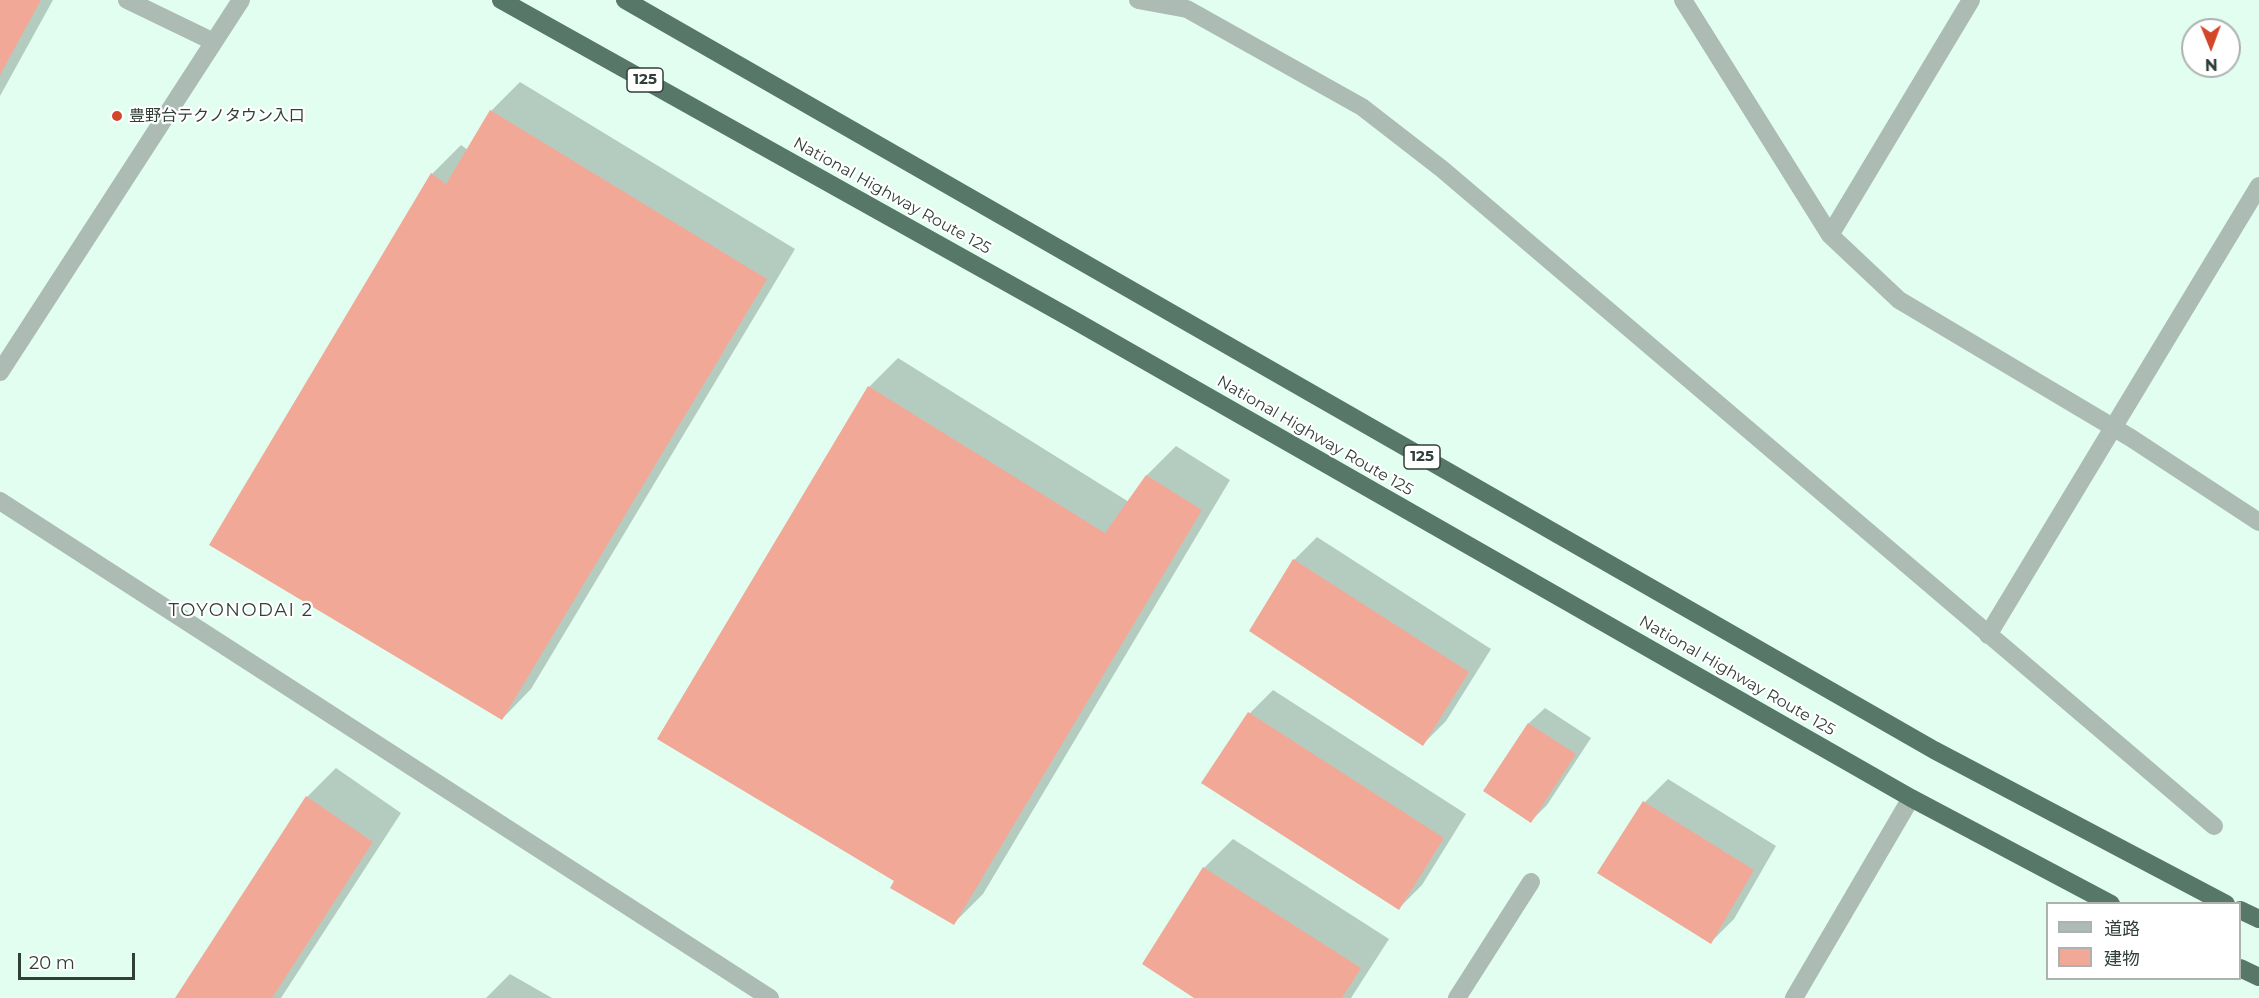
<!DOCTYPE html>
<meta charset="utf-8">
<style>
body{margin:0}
#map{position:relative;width:2259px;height:998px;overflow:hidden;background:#e2fef1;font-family:Montserrat,"Noto Sans JP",sans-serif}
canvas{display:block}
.legend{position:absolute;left:2046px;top:902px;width:195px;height:78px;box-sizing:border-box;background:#fff;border:2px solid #adb2b0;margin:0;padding:8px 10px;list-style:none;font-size:18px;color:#313f39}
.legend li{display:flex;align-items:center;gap:12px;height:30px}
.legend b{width:30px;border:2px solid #adb2b0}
.north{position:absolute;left:2181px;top:18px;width:60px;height:60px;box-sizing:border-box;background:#fff;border:2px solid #adb2b0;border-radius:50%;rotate:179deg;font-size:16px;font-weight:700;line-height:24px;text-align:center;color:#313f39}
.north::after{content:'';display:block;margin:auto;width:21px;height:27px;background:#d2472a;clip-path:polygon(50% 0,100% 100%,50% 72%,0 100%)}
.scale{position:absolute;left:18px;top:953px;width:117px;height:27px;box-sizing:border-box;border:3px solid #313f39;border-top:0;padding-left:8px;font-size:18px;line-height:21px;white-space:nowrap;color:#313f39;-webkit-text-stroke:4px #fff;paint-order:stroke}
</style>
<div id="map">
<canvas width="2259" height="998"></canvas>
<ul class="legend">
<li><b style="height:8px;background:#acbbb4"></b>道路</li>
<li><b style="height:16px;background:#f1a897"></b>建物</li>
</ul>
<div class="north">N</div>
<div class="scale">20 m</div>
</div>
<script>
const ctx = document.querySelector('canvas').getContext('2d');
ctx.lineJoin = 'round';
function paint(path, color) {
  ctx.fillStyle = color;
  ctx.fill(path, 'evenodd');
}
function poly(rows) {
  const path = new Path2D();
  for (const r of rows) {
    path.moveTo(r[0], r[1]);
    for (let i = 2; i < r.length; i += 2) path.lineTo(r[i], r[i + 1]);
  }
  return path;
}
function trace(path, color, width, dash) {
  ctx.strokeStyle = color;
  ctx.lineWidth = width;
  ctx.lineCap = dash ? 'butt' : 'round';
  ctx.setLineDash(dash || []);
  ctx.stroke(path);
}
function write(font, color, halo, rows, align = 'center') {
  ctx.font = font + ' Montserrat,"Noto Sans JP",sans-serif';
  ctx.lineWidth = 4.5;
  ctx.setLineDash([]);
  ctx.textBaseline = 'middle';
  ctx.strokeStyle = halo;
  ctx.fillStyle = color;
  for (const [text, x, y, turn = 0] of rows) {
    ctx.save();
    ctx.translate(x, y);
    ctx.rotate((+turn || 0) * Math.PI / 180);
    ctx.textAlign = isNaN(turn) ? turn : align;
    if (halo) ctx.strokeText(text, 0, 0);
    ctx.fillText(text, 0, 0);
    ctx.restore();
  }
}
const shadow = poly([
 [0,0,53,0,0,96],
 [520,82,795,249,531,689,502,719,432,174,461,145,468,150,491,111],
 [898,358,1129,502,1147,475,1176,446,1230,480,983,894,954,923,896,881,869,387],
 [1317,537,1491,649,1446,721,1423,744,1294,560],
 [1273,690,1466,814,1422,885,1399,908,1204,783,1250,713],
 [1545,708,1591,738,1547,805,1531,821,1485,791,1529,723],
 [336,768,401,813,281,998,177,998,307,797],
 [1668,779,1776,846,1734,919,1711,942,1645,802],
 [1233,839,1389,939,1351,998,1197,998,1204,868],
 [510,974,552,998,486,998]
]);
const building = poly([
 [0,0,41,0,0,75],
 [490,110,767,279,502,720,209,545,431,173,446,184],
 [868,386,1105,533,1146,475,1202,510,954,925,890,888,894,881,657,739],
 [1293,559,1469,672,1423,746,1249,631],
 [1248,712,1444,838,1399,910,1201,783],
 [1528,723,1576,754,1531,823,1483,791],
 [306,796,373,842,272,998,175,998],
 [1643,801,1754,870,1711,944,1597,873],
 [1203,867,1361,968,1342,998,1194,998,1142,964]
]);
const minor = poly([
 [127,0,214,42],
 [1138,0,1187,9,1362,107,1442,169,2214,826],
 [1683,0,1830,235,1899,300,2131,438,2259,522],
 [1830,235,1971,0],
 [0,372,241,0],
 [0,501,770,998],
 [1988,635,2259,186],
 [1457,998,1531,882],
 [1794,998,1911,798]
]);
const highway = poly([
 [501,0,1072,319,1911,798,2111,904],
 [625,0,1934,750,2226,904],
 [2240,910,2259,919],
 [2240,968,2259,977]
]);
const markers = [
 [117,116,6,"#d2472a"]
];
const shields = [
 [645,80,36],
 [1422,457,36]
];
const shieldNames = [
 ["125",645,80],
 ["125",1422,457]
];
const poiNames = [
 ["豊野台テクノタウン入口",129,116]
];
const streetNames = [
 ["National Highway Route 125",892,196,29],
 ["National Highway Route 125",1315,436,30],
 ["National Highway Route 125",1737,676,30]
];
const neighbourhoodNames = [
 ["TOYONODAI 2",241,611]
];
paint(shadow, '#0003');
paint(building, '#f1a897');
trace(minor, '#acbbb4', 18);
trace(highway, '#577769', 18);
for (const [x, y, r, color] of markers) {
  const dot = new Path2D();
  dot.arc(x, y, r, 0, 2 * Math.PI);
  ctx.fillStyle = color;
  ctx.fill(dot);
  trace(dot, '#fff', 2);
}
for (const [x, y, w] of shields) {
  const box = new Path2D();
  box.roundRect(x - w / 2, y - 12, w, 24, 4.5);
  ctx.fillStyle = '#fff';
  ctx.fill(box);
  trace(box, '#313f39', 1.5);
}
write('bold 15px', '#313f39', null, shieldNames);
write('16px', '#313f39', '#fff', poiNames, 'left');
write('16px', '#313f39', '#fff', streetNames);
ctx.letterSpacing = '1.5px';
write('18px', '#313f39', '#fff', neighbourhoodNames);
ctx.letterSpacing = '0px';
</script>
